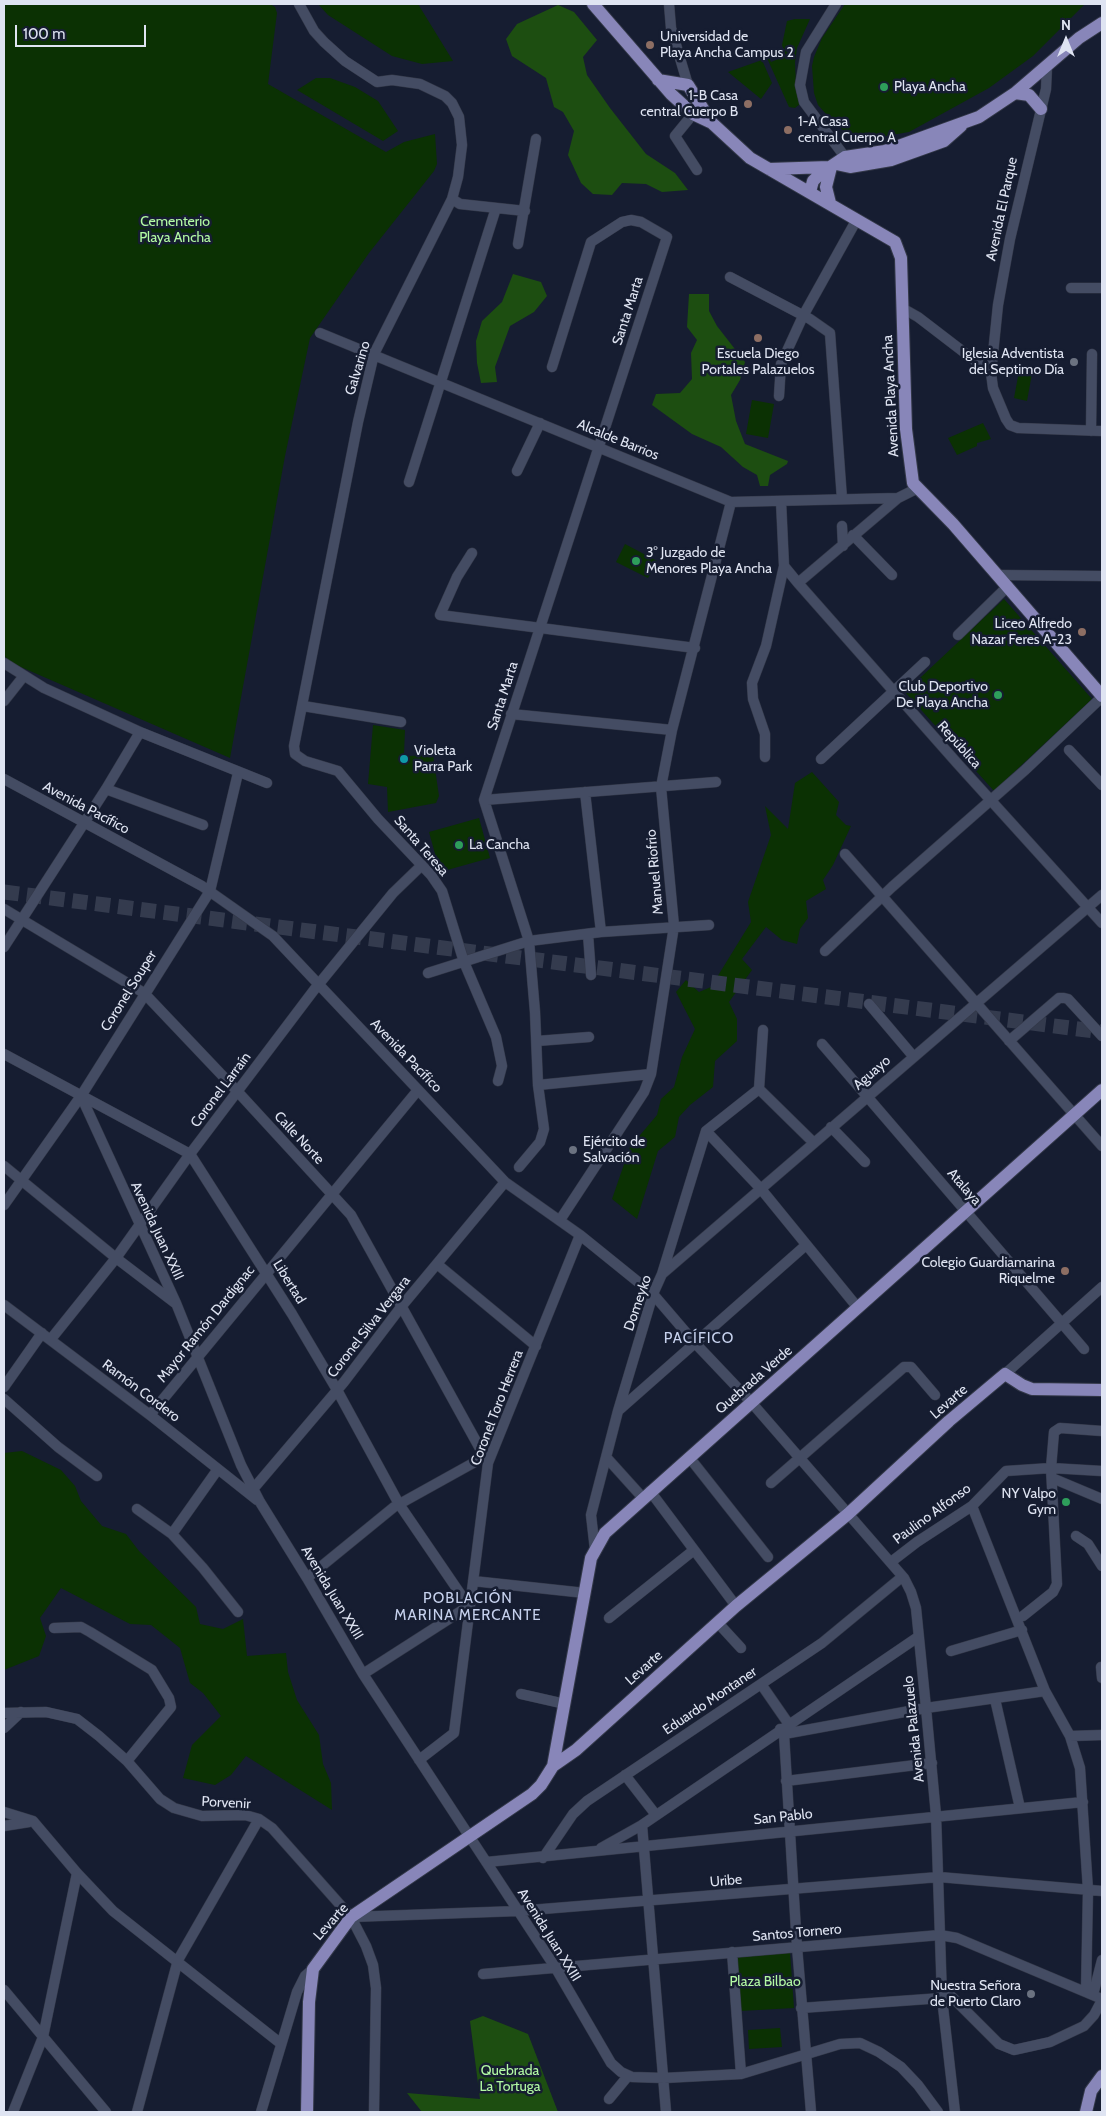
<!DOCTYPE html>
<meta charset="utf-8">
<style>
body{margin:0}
#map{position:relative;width:1106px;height:2116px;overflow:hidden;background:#161d31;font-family:Cabin,sans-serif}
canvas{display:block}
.frame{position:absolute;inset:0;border:5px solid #dfe4f2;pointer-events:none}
.north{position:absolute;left:1041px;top:15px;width:50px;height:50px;-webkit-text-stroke:4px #161d31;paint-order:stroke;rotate:0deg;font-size:14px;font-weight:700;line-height:20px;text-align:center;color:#dfe4f2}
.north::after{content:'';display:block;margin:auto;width:18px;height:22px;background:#dfe4f2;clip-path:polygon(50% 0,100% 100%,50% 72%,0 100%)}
.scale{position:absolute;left:15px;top:25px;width:131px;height:22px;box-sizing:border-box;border:2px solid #dfe4f2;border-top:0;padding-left:6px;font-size:15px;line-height:18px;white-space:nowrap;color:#dfe4f2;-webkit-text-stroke:4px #161d31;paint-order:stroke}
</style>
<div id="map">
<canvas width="1106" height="2116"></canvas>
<div class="frame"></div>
<div class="north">N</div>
<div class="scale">100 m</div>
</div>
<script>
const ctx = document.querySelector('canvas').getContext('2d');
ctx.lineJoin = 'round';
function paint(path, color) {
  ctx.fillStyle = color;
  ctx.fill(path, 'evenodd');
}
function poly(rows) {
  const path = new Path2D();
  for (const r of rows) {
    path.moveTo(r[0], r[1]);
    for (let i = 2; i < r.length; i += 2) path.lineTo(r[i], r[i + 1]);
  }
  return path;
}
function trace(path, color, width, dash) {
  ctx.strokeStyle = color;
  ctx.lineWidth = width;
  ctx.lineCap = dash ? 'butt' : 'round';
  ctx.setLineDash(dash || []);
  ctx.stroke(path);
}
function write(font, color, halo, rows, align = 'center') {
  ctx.font = font + ' Cabin,sans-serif';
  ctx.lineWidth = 5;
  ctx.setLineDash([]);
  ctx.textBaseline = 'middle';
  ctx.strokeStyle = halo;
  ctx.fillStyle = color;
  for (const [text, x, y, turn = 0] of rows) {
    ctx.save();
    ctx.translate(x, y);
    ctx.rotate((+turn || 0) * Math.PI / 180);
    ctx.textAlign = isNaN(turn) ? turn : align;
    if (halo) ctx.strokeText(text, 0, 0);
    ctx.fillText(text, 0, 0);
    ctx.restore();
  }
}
const green = poly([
 [4,4,270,4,275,7,277,13,268,84,386,152,404,142,435,134,437,164,434,171,369,253,310,338,285,456,230,758,14,664,4,656],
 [318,4,418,4,453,61,422,64,392,56,328,15],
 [845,4,1085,4,1033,56,989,88,909,132,869,139,847,133,834,123,818,105,814,93,812,66,814,57,822,38],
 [795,19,810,19,797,48,795,62,796,86,800,104,795,108,789,107,767,58,769,58,771,62,786,56,782,45,787,21],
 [762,60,772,83,761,99,728,72],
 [316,78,330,78,355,87,378,101,398,131,383,141,297,90],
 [1020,366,1033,368,1027,401,1014,398],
 [752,400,774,404,768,438,746,434],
 [983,423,991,439,977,443,977,446,957,455,948,438],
 [625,544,657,561,648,578,616,562],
 [1004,599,1092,699,994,791,905,692],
 [373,725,405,730,404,753,408,756,433,755,439,796,436,803,388,812,387,787,368,784],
 [812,772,839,802,836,815,846,825,851,826,833,865,823,880,826,889,806,901,808,918,800,929,797,944,782,940,766,927,742,959,752,970,729,1002,737,1019,737,1041,715,1061,713,1087,690,1105,679,1117,675,1137,658,1151,637,1219,612,1199,630,1147,657,1115,661,1099,674,1087,682,1057,695,1029,676,992,686,980,699,992,711,987,751,922,748,902,771,835,765,806,788,829,795,783],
 [479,818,490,858,440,872,429,832],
 [22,1451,61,1470,75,1486,81,1501,102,1526,126,1534,139,1551,196,1607,200,1624,223,1629,243,1619,247,1656,286,1653,288,1672,297,1700,319,1735,323,1764,331,1783,332,1810,246,1756,231,1775,215,1785,183,1778,192,1745,221,1716,203,1693,190,1683,180,1648,151,1625,130,1624,61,1588,40,1618,46,1636,39,1656,4,1670,4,1453],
 [790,1952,794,2008,740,2011,736,1956],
 [780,2028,782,2047,749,2049,748,2030]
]);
const forest = poly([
 [558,5,574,12,597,40,583,57,587,75,610,108,646,154,675,173,688,190,662,192,646,184,622,183,612,195,593,194,581,183,568,155,574,131,563,112,554,107,546,78,512,56,506,39,517,24],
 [513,274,541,282,547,296,534,312,510,326,495,367,497,382,481,383,477,363,476,341,482,321,502,302],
 [689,294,709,294,709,311,717,326,745,362,740,380,731,395,736,421,745,444,788,461,787,464,770,475,768,486,760,486,757,475,743,467,721,447,692,434,652,405,656,394,680,393,692,379,691,353,697,340,687,327],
 [483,2016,528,2034,558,2112,422,2112,407,2093,480,2099,470,2021]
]);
const highwayTunnel = poly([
 [4,892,1102,1032]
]);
const minor = poly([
 [299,4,314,31,324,42,345,61,377,82,392,80,420,84,445,96,452,103,459,117,462,145,458,177,452,199,374,354,358,422,294,746,295,754,305,761,338,771,378,819,431,875,442,891,464,962,496,1037,502,1066,498,1081],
 [669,4,671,28,688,85],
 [836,4,806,52,800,85,804,102,845,157],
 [1047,66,1046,89,1010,239,998,305,991,373,993,388,1006,419,1010,425,1018,428,1102,431],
 [693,114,675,136,697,170],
 [452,199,460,204,525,211],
 [518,244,536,139],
 [730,277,810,319,830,333,842,499],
 [1071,288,1102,288],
 [902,308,918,317,991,373],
 [320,333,731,502,898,498,916,489],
 [779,396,781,364,803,316,857,219],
 [1091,431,1092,354],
 [517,471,540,423],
 [409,482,496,208],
 [842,526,843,546],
 [853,535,892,575],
 [472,553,457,577,440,615,695,648],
 [784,566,798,583,898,498],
 [997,575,1102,576],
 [798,583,957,763,1102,923],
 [958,635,1007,587],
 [4,663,44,688,140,732,267,783],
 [4,701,23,677],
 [303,706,401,722],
 [511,714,672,730],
 [1069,750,1102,785],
 [765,757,765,734,753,699,752,683,766,646,784,566,781,501],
 [821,759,925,662],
 [4,779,202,886,273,936,505,1182,580,1235,653,1294,695,1343,751,1402,904,1578,911,1592,916,1608,926,1708,936,1815,942,1998,955,2112],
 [106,789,203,825],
 [585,792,601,932],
 [484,800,716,782],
 [845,854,1102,1146],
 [4,909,144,993,237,1091,351,1215,488,1463],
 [588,934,591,975],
 [4,947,106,789,140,732],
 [825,951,892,887,1025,770,1102,697],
 [428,973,529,941,601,932,709,925],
 [869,1004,913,1056],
 [763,1030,759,1089,814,1143],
 [537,1041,589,1037],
 [1009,1041,1059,998,1064,998,1068,999,1102,1036],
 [822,1044,1084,1349],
 [4,1054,190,1154,292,1314,337,1390,399,1504,470,1608],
 [538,1085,651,1074],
 [81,1096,176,1303,241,1465,260,1502,307,1578,363,1674,555,1967,611,2063,621,2072,632,2077,664,2078,741,2074,840,2044,860,2043,879,2052,901,2067,918,2085,938,2112],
 [831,1127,865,1162],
 [706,1131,761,1189,858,1308],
 [4,1166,116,1258,175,1303],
 [519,1167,540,1142,544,1129,538,1085,535,1012,529,941,484,800,667,237,641,222,631,220,622,222,591,242,552,367],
 [4,1205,81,1096,210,891,238,773],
 [560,1220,644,1092,651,1074,674,926,661,787,672,730,731,502],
 [437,1264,536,1346],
 [662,1274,1102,895],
 [4,1305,150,1415,257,1500],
 [51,1339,116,1258,190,1154,314,990,393,893,422,865],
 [1005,1374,1102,1287],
 [4,1387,42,1333],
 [4,1399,58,1447,97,1476],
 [618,1411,806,1245],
 [150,1415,418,1090],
 [606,1457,643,1498],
 [689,1457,768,1557],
 [1052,1478,1102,1499],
 [771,1483,904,1367,911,1367,935,1395],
 [254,1488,344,1382,401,1307,505,1182],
 [650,1491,736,1606],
 [972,1506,1045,1691,1070,1736,1080,1768,1088,1890,1086,1991],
 [137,1509,172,1534,203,1568,238,1612],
 [172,1534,218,1469],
 [1076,1536,1088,1544,1102,1566],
 [595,1550,591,1515,618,1411,653,1294,662,1274,706,1131,759,1089],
 [891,1562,917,1542,972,1506,1006,1471,1051,1468,1102,1471],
 [307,1578,394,1507,484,1457],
 [473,1581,585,1593],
 [1023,1616,1053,1592,1057,1584,1051,1468,1054,1432,1060,1428,1102,1431],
 [609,1618,694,1550],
 [718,1623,741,1648],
 [54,1628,81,1627,90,1632,152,1670,169,1698,171,1707,127,1761],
 [951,1651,1022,1630],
 [1101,1667,1102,1678],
 [363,1674,469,1606],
 [761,1684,788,1723],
 [521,1694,565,1704],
 [995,1699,1020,1808],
 [4,1713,46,1712,77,1719,99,1736,127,1761,160,1799,174,1808,202,1816,245,1815,259,1819,272,1828,351,1917,366,1946,373,1965,376,1988,374,2112],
 [4,1728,21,1712],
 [780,1729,784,1734,797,1947,811,2112],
 [784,1734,926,1708,1045,1691],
 [1070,1736,1102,1735],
 [419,1760,454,1733,488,1463,580,1235],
 [625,1775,656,1815],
 [786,1781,932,1763],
 [4,1812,33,1821,77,1873,113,1911,280,2043],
 [642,1825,666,2112],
 [4,1826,29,1822],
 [601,1848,642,1825,918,1637],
 [543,1858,573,1814,587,1801,822,1643,902,1577],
 [487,1862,1083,1802],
 [351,1917,518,1911,939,1877,1102,1891],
 [732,1952,741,2074],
 [483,1974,940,1935,957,1938,1102,1999],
 [941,1986,999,2044,1014,2050,1050,2042,1084,2026,1094,2015,1102,2000],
 [4,1990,106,2112],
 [1093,1995,1102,1960],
 [801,2008,942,1998],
 [609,2099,628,2076],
 [13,2112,43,2037,77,1873],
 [137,2112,178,1960,259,1819],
 [261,2112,297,1992,305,1976,313,1969]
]);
const major = poly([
 [593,4,671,94,693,114,710,122],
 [658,80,688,85,712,123,750,158,895,242,901,258,906,429,913,483,953,524,1102,696],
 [1015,93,1029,95,1041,109],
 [836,164,850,167,891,160,944,141,961,126],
 [769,169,829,167],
 [810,192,813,181,821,173,845,157,885,151,979,117,1015,93,1079,38,1102,23],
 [830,203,826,187,831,167],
 [553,1766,591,1558,605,1533,1102,1090],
 [307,2112,309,2002,313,1969,351,1917,532,1794,541,1785,553,1766,576,1750,736,1606,848,1514,949,1421,1005,1374,1022,1385,1032,1389,1102,1390],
 [1086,2112,1091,2091,1102,2076]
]);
const markers = [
 [650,45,5,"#8d6e63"],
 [884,87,5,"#2e9e5b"],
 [748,104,5,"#8d6e63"],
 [788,130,5,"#8d6e63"],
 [758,338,5,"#8d6e63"],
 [1074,362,5,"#6b7280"],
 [636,561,5,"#2e9e5b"],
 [1082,632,5,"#8d6e63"],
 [998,695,5,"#2e9e5b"],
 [404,759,5,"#0f9aa8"],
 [459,845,5,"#2e9e5b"],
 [573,1150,5,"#6b7280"],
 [1065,1271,5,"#8d6e63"],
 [1066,1502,5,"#2e9e5b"],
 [1031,1994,5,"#6b7280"]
];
const poiNames = [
 ["Universidad de",660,37],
 ["Playa Ancha Campus 2",660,53],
 ["Playa Ancha",894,87],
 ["1-B Casa",738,96,"right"],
 ["central Cuerpo B",738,112,"right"],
 ["1-A Casa",798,122],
 ["central Cuerpo A",798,138],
 ["Escuela Diego",758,354,"center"],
 ["Portales Palazuelos",758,370,"center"],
 ["Iglesia Adventista",1064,354,"right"],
 ["del Septimo Día",1064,370,"right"],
 ["3° Juzgado de",646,553],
 ["Menores Playa Ancha",646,569],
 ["Liceo Alfredo",1072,624,"right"],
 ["Nazar Feres A-23",1072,640,"right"],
 ["Club Deportivo",988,687,"right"],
 ["De Playa Ancha",988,703,"right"],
 ["Violeta",414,751],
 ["Parra Park",414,767],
 ["La Cancha",469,845],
 ["Ejército de",583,1142],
 ["Salvación",583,1158],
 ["Colegio Guardiamarina",1055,1263,"right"],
 ["Riquelme",1055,1279,"right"],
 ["NY Valpo",1056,1494,"right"],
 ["Gym",1056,1510,"right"],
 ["Nuestra Señora",1021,1986,"right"],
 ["de Puerto Claro",1021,2002,"right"]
];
const streetNames = [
 ["Avenida El Parque",1002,209,-78],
 ["Santa Marta",628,311,-72],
 ["Galvarino",358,368,-73],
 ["Avenida Playa Ancha",891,396,-93],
 ["Alcalde Barrios",618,440,22],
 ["Santa Marta",503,696,-72],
 ["República",959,745,48],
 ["Avenida Pacífico",86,808,28],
 ["Santa Teresa",421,846,49],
 ["Manuel Riofrio",655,872,-95],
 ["Coronel Souper",129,991,-58],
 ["Avenida Pacífico",406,1056,46],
 ["Aguayo",872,1073,-41],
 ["Coronel Larraín",221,1090,-53],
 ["Calle Norte",299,1138,47],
 ["Atalaya",964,1187,49],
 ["Avenida Juan XXIII",157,1231,65],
 ["Libertad",289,1282,58],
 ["Domeyko",638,1303,-71],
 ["Mayor Ramón Dardignac",206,1324,-51],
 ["Coronel Silva Vergara",369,1327,-52],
 ["Quebrada Verde",754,1380,-41],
 ["Ramón Cordero",141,1391,37],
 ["Levarte",949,1402,-41],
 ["Coronel Toro Herrera",497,1408,-69],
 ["Paulino Alfonso",932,1514,-36],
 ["Avenida Juan XXIII",332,1593,59],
 ["Levarte",644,1668,-42],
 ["Eduardo Montaner",710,1701,-34],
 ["Avenida Palazuelo",914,1729,-96],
 ["Porvenir",226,1803,3],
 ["San Pablo",783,1817,-6],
 ["Uribe",726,1881,-5],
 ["Levarte",331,1922,-48],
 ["Santos Tornero",797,1933,-5],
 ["Avenida Juan XXIII",549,1935,58]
];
const parkNames = [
 ["Cementerio",175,222],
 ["Playa Ancha",175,238],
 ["Plaza Bilbao",765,1982],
 ["Quebrada",510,2071],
 ["La Tortuga",510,2087]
];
const neighbourhoodNames = [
 ["PACÍFICO",699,1339],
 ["POBLACIÓN",468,1599],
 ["MARINA MERCANTE",468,1616]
];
paint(green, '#0b3103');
paint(forest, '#1d4e11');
trace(highwayTunnel, '#343b4e', 15, [15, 8]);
trace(minor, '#333848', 11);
trace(major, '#333848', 14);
trace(minor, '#444c63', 10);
trace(major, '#8886b9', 12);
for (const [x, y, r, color] of markers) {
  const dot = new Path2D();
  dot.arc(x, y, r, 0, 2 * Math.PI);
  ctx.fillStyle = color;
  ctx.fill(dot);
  trace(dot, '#161d31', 2);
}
write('14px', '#dfe4f2', '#161d31', poiNames, 'left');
write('14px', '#dfe4f2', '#161d31', streetNames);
write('14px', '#b3faa4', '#161d31', parkNames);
ctx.letterSpacing = '1px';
write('15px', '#c6d1ed', '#161d31', neighbourhoodNames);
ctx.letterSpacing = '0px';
</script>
